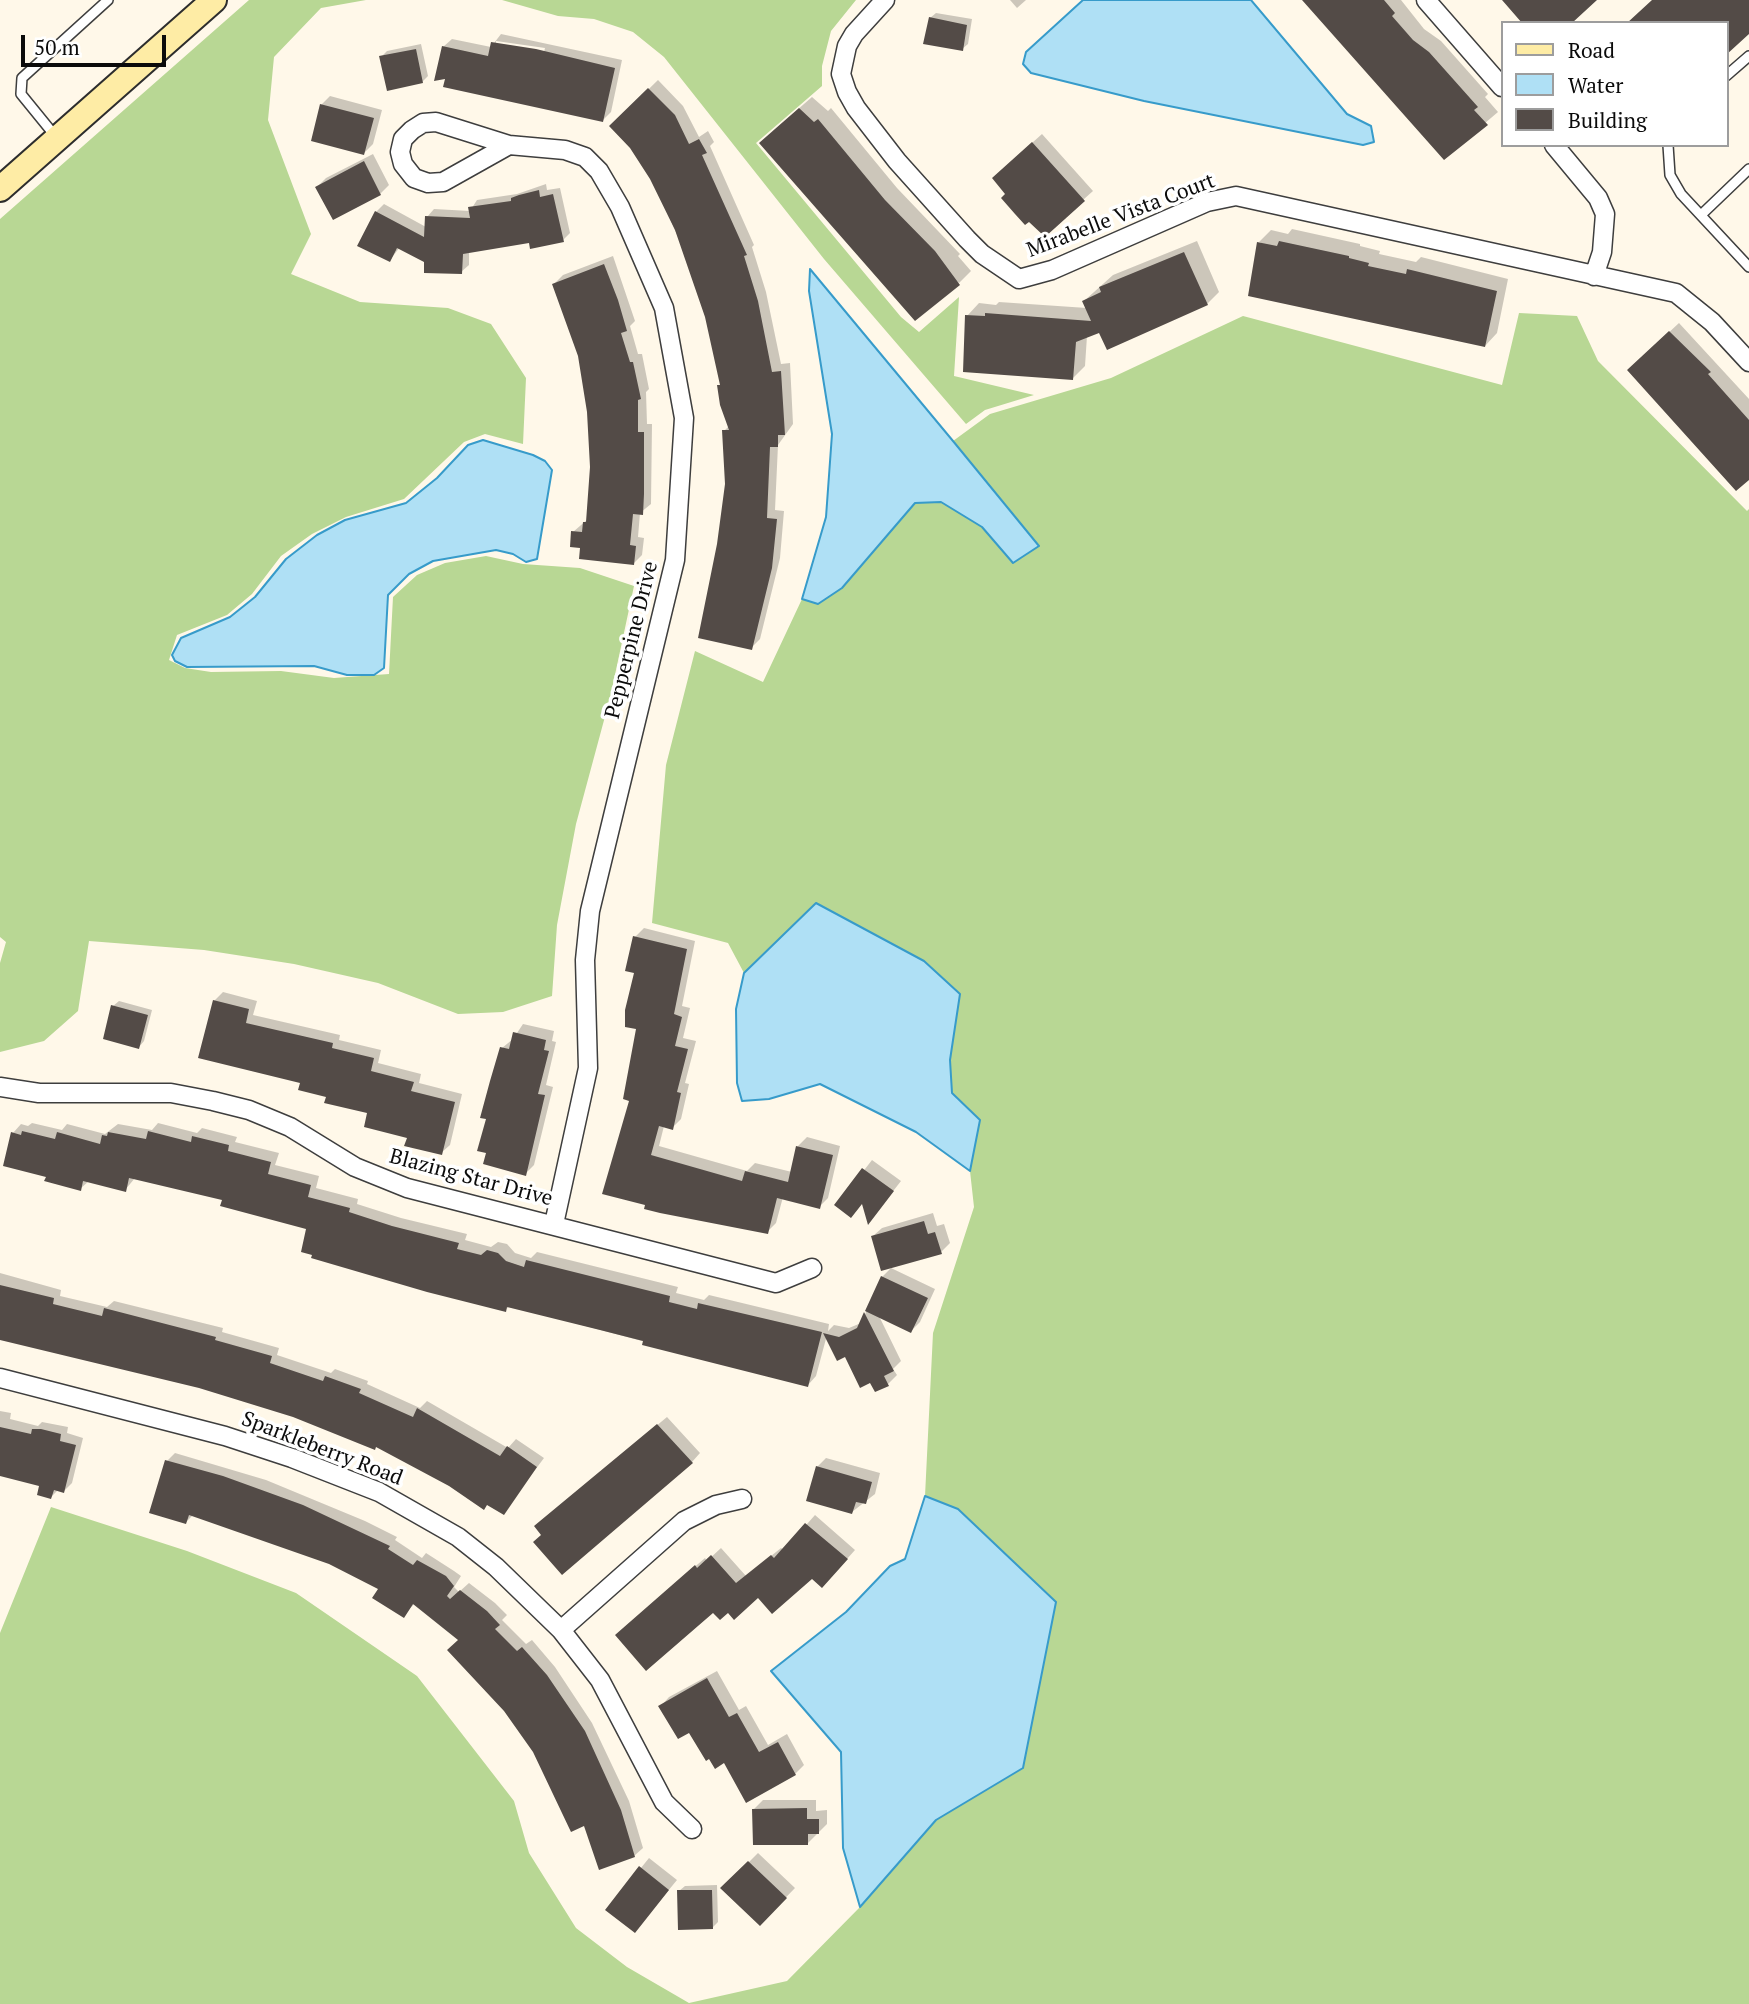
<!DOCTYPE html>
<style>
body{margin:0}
#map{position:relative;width:1749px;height:2004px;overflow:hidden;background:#fff8e9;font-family:"PT Serif",serif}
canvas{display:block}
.legend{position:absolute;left:1501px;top:21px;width:228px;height:126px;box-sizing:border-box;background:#fff;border:2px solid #9d9d9d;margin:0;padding:9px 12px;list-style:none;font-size:21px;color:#0b0b0b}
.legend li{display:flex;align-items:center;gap:14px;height:35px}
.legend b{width:35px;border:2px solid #9d9d9d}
.scale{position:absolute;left:21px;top:35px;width:145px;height:32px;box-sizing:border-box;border:4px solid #0b0b0b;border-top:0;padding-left:9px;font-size:21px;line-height:24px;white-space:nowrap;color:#0b0b0b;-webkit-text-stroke:5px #fff;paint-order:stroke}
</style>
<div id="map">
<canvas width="1749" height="2004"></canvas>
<ul class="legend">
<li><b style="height:9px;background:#feeca5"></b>Road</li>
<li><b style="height:19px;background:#afe0f5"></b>Water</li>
<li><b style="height:19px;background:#534b47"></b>Building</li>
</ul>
<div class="scale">50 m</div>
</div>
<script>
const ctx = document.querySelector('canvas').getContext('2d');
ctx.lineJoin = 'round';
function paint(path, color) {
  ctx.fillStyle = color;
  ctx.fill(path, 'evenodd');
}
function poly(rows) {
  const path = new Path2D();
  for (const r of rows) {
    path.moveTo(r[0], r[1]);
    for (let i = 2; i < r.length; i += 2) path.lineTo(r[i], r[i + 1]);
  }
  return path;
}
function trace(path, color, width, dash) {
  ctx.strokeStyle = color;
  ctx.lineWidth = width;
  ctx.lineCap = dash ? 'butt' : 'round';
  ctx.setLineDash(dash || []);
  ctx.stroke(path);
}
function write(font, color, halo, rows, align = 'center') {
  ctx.font = font + ' "PT Serif",serif';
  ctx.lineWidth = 7;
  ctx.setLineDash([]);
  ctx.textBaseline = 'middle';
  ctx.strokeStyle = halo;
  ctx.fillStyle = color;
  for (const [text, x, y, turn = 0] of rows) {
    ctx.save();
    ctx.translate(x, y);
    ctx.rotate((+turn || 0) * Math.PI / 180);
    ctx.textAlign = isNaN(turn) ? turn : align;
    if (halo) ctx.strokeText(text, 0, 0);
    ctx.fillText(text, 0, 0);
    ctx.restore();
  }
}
const forest = poly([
 [249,0,366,0,321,8,274,57,268,120,311,234,291,274,360,302,448,308,491,324,526,378,523,444,485,434,464,442,404,499,346,517,312,534,281,556,252,594,227,615,177,635,169,660,185,668,211,672,281,671,334,678,389,674,393,597,417,575,445,563,486,556,523,564,580,568,634,586,610,698,576,824,557,925,552,996,503,1012,458,1014,378,983,294,964,204,950,89,941,78,1011,44,1041,0,1052,0,963,6,942,0,937,0,219],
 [502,0,856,0,831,31,822,66,822,86,756,143,901,317,919,332,959,297,954,376,1034,395,985,410,966,424,824,259,664,57,633,32,594,19,558,16],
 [1519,313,1577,316,1598,361,1747,511,1749,509,1749,2004,0,2004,0,1633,51,1507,187,1551,296,1593,417,1676,514,1801,529,1853,576,1928,627,1967,689,2003,787,1981,860,1907,936,1820,1022,1768,958,1509,925,1496,933,1333,974,1207,970,1171,980,1120,952,1093,950,1060,960,994,817,904,744,973,728,943,652,923,666,765,695,651,763,682,802,599,818,604,842,588,915,503,941,502,982,527,1013,563,1039,546,953,441,990,414,1111,378,1243,316,1502,385]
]);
const water = poly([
 [1083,0,1251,0,1347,114,1371,126,1374,142,1363,145,1144,101,1031,73,1023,64,1026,52,1083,0],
 [810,269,953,441,1039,546,1013,563,982,527,941,502,915,503,842,588,818,604,802,599,826,517,832,434,809,291,810,269],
 [483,440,533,455,545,461,552,470,537,559,526,562,513,554,496,550,433,561,409,574,388,595,384,668,374,675,347,675,314,666,187,667,175,661,172,655,181,638,230,617,255,597,286,559,317,535,345,520,406,503,437,478,468,445,483,440],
 [816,903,924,961,960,994,950,1060,952,1093,980,1120,970,1171,916,1132,820,1084,769,1099,742,1101,737,1083,736,1009,744,973,816,903],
 [925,1496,958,1509,1056,1602,1023,1768,936,1820,860,1907,843,1848,841,1752,771,1671,846,1612,890,1566,905,1559,925,1496]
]);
const shadow = poly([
 [1010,0,1026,0,1017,8],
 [1305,0,1401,0,1424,29,1441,41,1488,94,1485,97,1498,112,1444,158],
 [936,13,972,19,968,44,962,49,930,18],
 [501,34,622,60,611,112,603,120,447,76,443,47,452,39,491,47],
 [496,41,545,48,544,52,496,44],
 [421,44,428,76,422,82,381,57,387,51],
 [658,80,683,106,699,137,708,131,714,142,710,146,754,245,752,247,766,292,781,364,790,363,793,424,778,445,775,510,784,511,780,558,760,639,751,648,719,544,727,484,724,431,730,425,707,316,686,255,652,178,632,147,611,126],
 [330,96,382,110,373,144,364,153,321,105],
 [812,97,828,111,831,108,897,188,960,254,958,256,971,271,959,283,773,131],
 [1042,134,1093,191,1045,234,1007,194,1003,169],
 [373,154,389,185,380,194,317,187,326,178],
 [546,184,547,190,560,188,570,233,563,240,530,241,469,251,469,265,461,272,426,261,400,247,390,260,376,212,384,204,426,227,427,217,434,209,470,211,477,200,517,194],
 [1292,229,1360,244,1360,246,1380,251,1379,254,1416,262,1421,257,1508,279,1497,333,1485,346,1259,242,1271,230,1288,234],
 [1197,241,1219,292,1207,304,1087,336,1085,366,1072,379,967,316,979,303,996,305,999,302,1087,308,1084,301,1113,275],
 [613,256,635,321,630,326,638,354,642,354,649,389,646,392,647,424,652,424,651,504,640,513,638,537,644,538,642,555,633,564,573,532,588,519,592,467,589,412,579,356,554,284,563,275],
 [1679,323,1749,399,1749,478,1638,361],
 [644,928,695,941,682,1006,690,1008,683,1038,696,1041,685,1083,689,1084,681,1119,672,1128,664,1126,659,1146,747,1171,755,1163,792,1172,798,1146,807,1137,840,1146,828,1198,819,1207,783,1197,776,1223,767,1232,716,1220,713,1223,604,1192,631,1100,638,1028,635,937],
 [223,992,257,1001,253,1015,340,1035,339,1040,381,1050,378,1063,421,1074,419,1083,462,1094,450,1145,441,1153,369,1112,328,1096,302,1081,214,1001],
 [119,1001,152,1010,144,1041,139,1047,113,1006],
 [523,1024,554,1031,552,1041,556,1042,546,1085,553,1087,534,1165,525,1174,488,1152,488,1118,502,1048,513,1039],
 [32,1123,62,1130,67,1124,105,1134,118,1124,152,1130,158,1123,197,1133,202,1128,237,1137,235,1142,279,1153,275,1165,319,1176,316,1188,358,1199,357,1204,401,1218,467,1234,465,1240,491,1247,498,1242,507,1244,515,1253,531,1258,537,1252,678,1287,676,1293,704,1300,709,1295,829,1324,828,1331,834,1325,849,1328,861,1323,882,1277,891,1268,935,1289,920,1322,911,1331,879,1316,901,1361,893,1369,897,1375,888,1384,871,1381,827,1335,816,1376,808,1385,510,1306,505,1310,308,1228,224,1199,135,1178,125,1190,89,1181,80,1189,48,1175,13,1133,21,1124,28,1126],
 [872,1160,901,1181,869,1222,863,1202,837,1205],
 [933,1213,937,1226,944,1224,950,1243,941,1252,873,1236,882,1228],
 [0,1273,61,1290,60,1296,107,1307,114,1301,223,1328,222,1332,279,1348,277,1355,331,1373,335,1369,368,1381,367,1384,420,1408,427,1401,508,1448,516,1439,544,1458,503,1513,377,1445,249,1400,0,1333],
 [0,1411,11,1413,10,1419,38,1426,42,1422,68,1427,67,1433,83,1438,72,1483,64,1491,58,1490,51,1497,41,1485,0,1474],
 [667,1417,700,1453,692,1462,543,1534,545,1518],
 [175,1453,266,1480,365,1521,397,1537,395,1540,422,1558,426,1553,454,1571,461,1576,454,1587,459,1592,469,1583,495,1603,507,1615,502,1620,526,1644,532,1640,555,1667,592,1723,629,1801,643,1848,634,1856,585,1824,461,1640,415,1603,404,1615,380,1588,330,1563,193,1515,186,1522,167,1461],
 [826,1458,880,1473,875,1494,852,1512,817,1467],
 [815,1515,855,1550,831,1577,812,1577,758,1595,728,1610,713,1610,626,1626,705,1558,707,1561,721,1548,746,1576,781,1548,784,1550],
 [717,1671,739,1710,746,1706,768,1745,787,1734,804,1765,795,1774,725,1761,661,1706,669,1697],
 [763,1800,816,1800,816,1811,827,1810,827,1824,808,1843,754,1809],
 [758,1853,795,1888,760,1924,723,1888],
 [649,1858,677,1880,635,1931,608,1909],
 [717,1885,718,1922,712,1928,679,1891,685,1886]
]);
const building = poly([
 [1302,0,1384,0,1395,13,1392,16,1413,40,1429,52,1478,107,1474,110,1488,125,1444,160],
 [1502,0,1597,0,1572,23,1522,23],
 [1652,0,1749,0,1749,34,1726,55,1726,23,1627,23],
 [929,17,967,25,963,51,923,44],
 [491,42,536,49,615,68,603,122,443,87,445,79,434,81,442,46,488,56],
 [416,49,423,83,387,91,379,56],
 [648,88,675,115,689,144,699,139,707,153,702,155,747,255,744,256,758,301,772,372,781,371,785,435,778,435,778,447,770,447,767,518,777,519,772,568,752,650,698,638,717,544,725,484,722,430,729,430,720,405,717,385,720,385,705,317,675,230,650,179,630,148,609,126],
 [320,104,374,118,364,155,311,141],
 [799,108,814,122,818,119,885,200,935,251,960,285,915,321,759,143],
 [1032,142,1085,201,1045,237,1029,222,1025,225,1015,214,1001,198,1005,194,992,178],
 [364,161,381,195,333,220,315,187],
 [539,190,540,197,553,194,564,242,530,249,529,243,463,254,462,274,424,273,424,262,397,248,390,262,357,246,375,211,424,237,425,216,470,218,468,207,511,201,511,198,519,195],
 [1279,241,1349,256,1349,258,1369,263,1368,266,1406,274,1407,269,1497,291,1485,347,1248,296,1257,242,1277,246],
 [1184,252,1208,305,1107,350,1099,333,1076,342,1073,380,963,372,965,315,985,316,985,313,1091,321,1082,301,1101,292,1099,287],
 [604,264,618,300,627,331,621,333,630,362,633,362,641,399,638,400,638,432,644,432,644,494,643,515,633,514,630,545,636,546,634,565,579,559,580,548,570,547,571,531,582,532,583,522,586,522,590,467,587,412,578,356,552,284],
 [1669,331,1711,372,1708,374,1749,420,1749,480,1736,491,1627,370],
 [633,936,687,949,674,1014,682,1017,675,1046,688,1049,677,1092,681,1093,673,1130,659,1126,651,1155,742,1181,745,1171,788,1182,796,1146,833,1155,820,1209,777,1198,768,1234,660,1213,644,1209,645,1205,602,1194,629,1101,623,1099,636,1029,625,1027,625,1010,634,973,625,971],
 [213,1000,249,1009,246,1023,333,1043,332,1048,374,1058,371,1071,414,1082,411,1091,455,1102,442,1155,404,1146,407,1138,364,1127,367,1113,324,1103,326,1097,298,1090,300,1083,198,1058],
 [111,1005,148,1015,139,1049,103,1039],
 [513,1032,546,1040,544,1050,549,1051,538,1094,545,1095,526,1176,483,1164,486,1153,477,1151,486,1119,480,1118,490,1081,500,1047,509,1049],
 [22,1131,55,1139,57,1132,100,1144,102,1135,107,1136,108,1132,146,1139,148,1131,191,1142,192,1136,229,1145,228,1151,271,1162,268,1174,311,1185,308,1197,350,1208,349,1212,392,1226,459,1243,457,1249,481,1255,487,1250,498,1253,506,1261,524,1267,526,1260,670,1296,669,1302,697,1309,698,1303,822,1332,808,1387,642,1345,643,1341,600,1330,507,1307,506,1312,427,1292,311,1258,312,1255,301,1252,306,1229,220,1206,222,1200,129,1178,126,1192,83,1181,81,1191,44,1181,46,1177,3,1166,11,1132,21,1135],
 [862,1168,894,1191,868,1225,862,1204,851,1218,834,1205],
 [924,1221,928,1234,935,1232,942,1254,881,1271,871,1236],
 [881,1276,928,1298,911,1333,865,1311],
 [0,1285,54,1298,53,1304,102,1316,104,1308,216,1337,215,1340,272,1356,270,1363,323,1381,325,1376,361,1389,359,1393,413,1417,417,1408,500,1456,507,1446,537,1467,504,1515,487,1505,484,1510,449,1486,376,1447,375,1450,293,1417,199,1388,0,1340],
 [864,1312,894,1371,884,1376,889,1386,875,1392,870,1383,860,1388,845,1357,837,1361,823,1333,839,1337,857,1328],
 [657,1424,693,1463,562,1575,533,1542,541,1535,534,1526],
 [0,1427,31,1434,32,1429,41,1429,61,1434,60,1441,76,1445,64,1493,54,1490,51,1499,37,1495,39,1486,0,1476],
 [165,1460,223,1476,303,1505,390,1546,388,1549,413,1565,417,1560,446,1576,454,1586,447,1596,450,1599,460,1590,487,1611,500,1625,495,1629,517,1651,522,1647,547,1675,585,1731,621,1810,635,1857,599,1870,584,1826,571,1832,533,1752,504,1711,447,1650,458,1640,413,1604,404,1618,372,1598,378,1589,329,1564,189,1515,186,1524,149,1513],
 [816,1466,872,1482,866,1504,856,1502,852,1514,806,1501],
 [805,1523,848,1559,822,1588,812,1579,772,1614,758,1598,734,1620,728,1613,720,1620,713,1613,646,1671,615,1635,695,1565,697,1568,711,1555,736,1583,771,1555,774,1558],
 [707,1678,729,1717,737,1713,759,1752,778,1742,796,1775,746,1803,724,1763,715,1769,709,1759,706,1761,689,1733,678,1739,658,1706],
 [807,1808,807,1819,819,1819,819,1834,808,1834,808,1845,753,1845,752,1809],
 [748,1861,787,1898,760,1926,720,1888],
 [639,1866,669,1890,635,1933,605,1910],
 [677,1890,712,1890,713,1929,678,1930]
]);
const lane = poly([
 [1726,76,1749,56],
 [56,137,21,94,22,78,108,0],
 [1668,145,1670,175,1681,194,1749,267],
 [1701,215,1749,169]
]);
const street = poly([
 [885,0,854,34,847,46,841,74,847,92,856,108,897,161,967,239,982,254,1019,279,1052,270,1207,202,1236,196,1676,293,1712,322,1749,362],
 [1426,0,1502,87],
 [509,145,443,182,428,183,414,178,403,164,400,152,403,139,412,130,423,123,436,122,509,145,565,150,585,157,599,171,620,207,664,308,684,418,675,560,590,911,585,960,588,1068,554,1224],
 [1554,145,1598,198,1605,214,1602,252,1594,276],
 [0,1087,39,1093,171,1093,213,1101,249,1110,290,1127,355,1167,407,1188,776,1283,812,1268],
 [0,1378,225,1436,292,1458,379,1492,458,1537,496,1567,561,1630,600,1680,664,1802,692,1829],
 [561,1630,684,1521,716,1505,742,1499]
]);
const secondary = poly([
 [0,189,214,0]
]);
const streetNames = [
 ["Mirabelle Vista Court",1121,216,-21],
 ["Pepperpine Drive",632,640,-76],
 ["Blazing Star Drive",471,1178,15],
 ["Sparkleberry Road",322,1449,21]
];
paint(forest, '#b8d794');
paint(water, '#afe0f5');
trace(water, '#379bca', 2);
paint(shadow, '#0003');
paint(building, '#534b47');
trace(lane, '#3e3e3e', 12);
trace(street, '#3e3e3e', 21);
trace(secondary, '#2d2d2d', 28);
trace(lane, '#fff', 9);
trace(street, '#fff', 18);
trace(secondary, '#feeca5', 24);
write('21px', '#0b0b0b', '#fff', streetNames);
</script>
